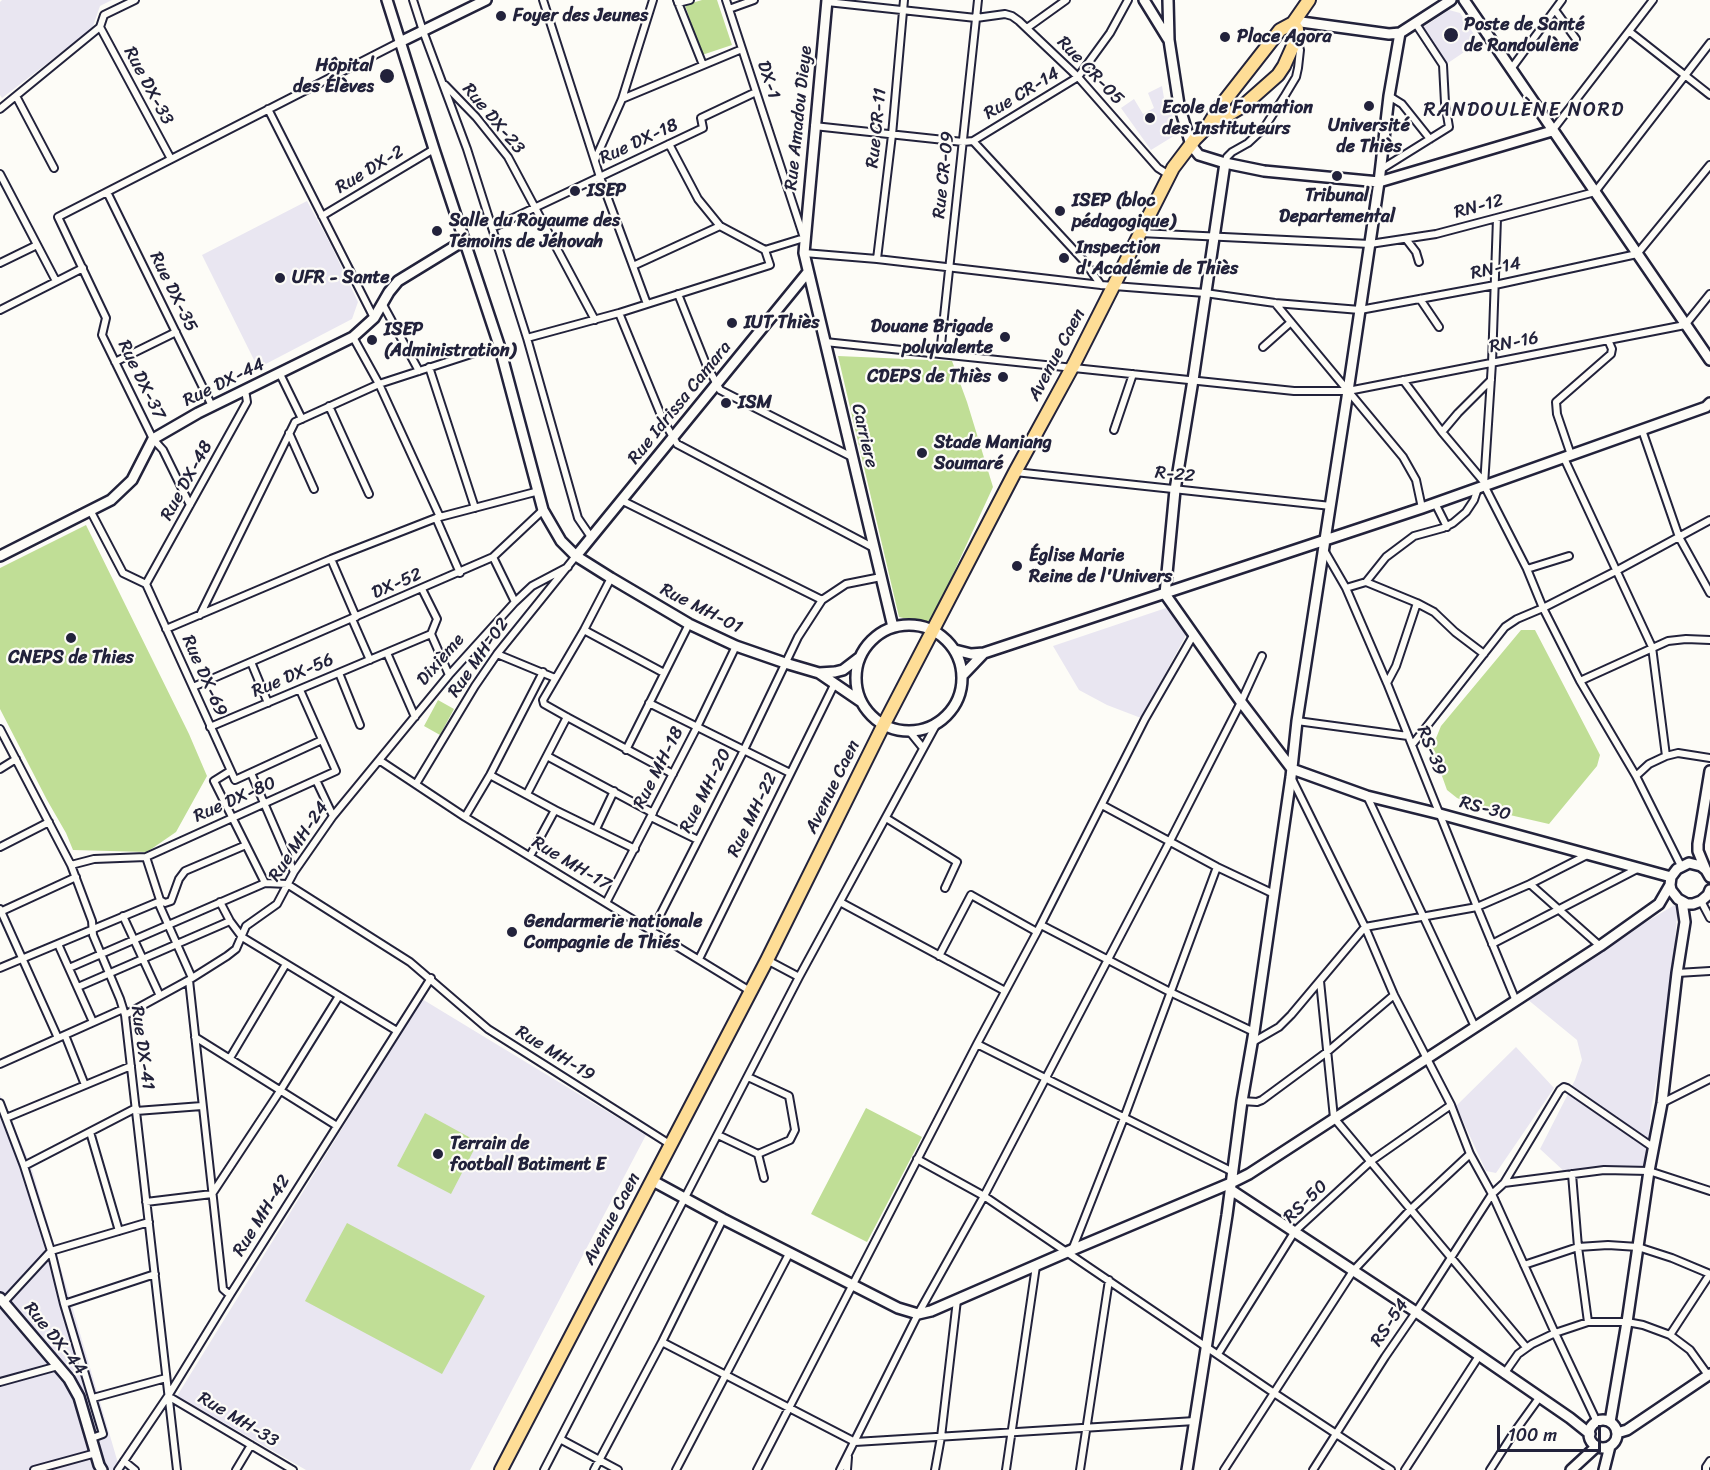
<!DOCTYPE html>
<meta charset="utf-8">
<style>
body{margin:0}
#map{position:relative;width:1710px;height:1470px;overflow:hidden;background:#fdfcf7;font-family:Sriracha,sans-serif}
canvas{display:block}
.scale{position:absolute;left:1497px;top:1425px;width:104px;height:27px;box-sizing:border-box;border:3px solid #22223b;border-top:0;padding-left:8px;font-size:18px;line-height:21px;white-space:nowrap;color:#22223b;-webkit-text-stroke:4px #fdfcf7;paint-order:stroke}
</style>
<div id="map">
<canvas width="1710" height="1470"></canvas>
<div class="scale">100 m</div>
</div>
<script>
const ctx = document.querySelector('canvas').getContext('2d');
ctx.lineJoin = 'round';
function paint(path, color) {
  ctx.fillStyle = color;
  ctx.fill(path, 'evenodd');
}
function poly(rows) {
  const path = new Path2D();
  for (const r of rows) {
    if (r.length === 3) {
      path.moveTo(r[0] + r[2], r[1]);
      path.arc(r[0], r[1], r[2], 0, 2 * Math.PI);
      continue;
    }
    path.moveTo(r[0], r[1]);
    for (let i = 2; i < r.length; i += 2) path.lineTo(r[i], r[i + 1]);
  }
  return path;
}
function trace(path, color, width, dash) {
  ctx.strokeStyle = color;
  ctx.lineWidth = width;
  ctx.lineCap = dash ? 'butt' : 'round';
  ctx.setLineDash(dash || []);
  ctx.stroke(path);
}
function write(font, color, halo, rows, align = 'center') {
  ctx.font = font + ' Sriracha,sans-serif';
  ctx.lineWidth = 4.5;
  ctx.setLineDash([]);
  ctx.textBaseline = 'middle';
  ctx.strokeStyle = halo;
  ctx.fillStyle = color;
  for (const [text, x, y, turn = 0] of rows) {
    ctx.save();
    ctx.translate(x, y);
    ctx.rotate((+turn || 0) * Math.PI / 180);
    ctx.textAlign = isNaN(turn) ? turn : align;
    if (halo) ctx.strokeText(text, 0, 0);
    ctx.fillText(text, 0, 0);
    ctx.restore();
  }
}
const built = poly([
 [2,0,112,0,100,6,92,29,2,98,0,95,0,2],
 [1449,10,1460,13,1479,42,1445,65,1422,28],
 [1162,86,1164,98,1166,100,1172,114,1177,134,1151,150,1121,108,1134,99,1143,114,1154,108,1148,93],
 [307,201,330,243,358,302,352,319,258,368,202,255],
 [1166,608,1186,632,1185,637,1141,718,1107,705,1079,690,1053,646],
 [1678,903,1669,1018,1651,1109,1648,1152,1643,1166,1623,1166,1566,1173,1540,1149,1575,1080,1582,1060,1577,1040,1527,999,1597,951],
 [422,999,646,1135,470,1470,306,1470,177,1396],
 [1516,1047,1554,1088,1496,1173,1486,1171,1456,1106],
 [0,1095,31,1166,120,1470,0,1470]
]);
const green = poly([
 [702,0,717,0,732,45,702,55,685,5],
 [838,356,952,361,967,402,993,487,930,624,899,617],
 [86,525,189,734,207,776,176,832,147,852,73,850,66,833,47,800,0,709,0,568],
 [1521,630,1535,630,1600,755,1597,766,1549,824,1488,810,1457,798,1447,790,1432,748,1441,726],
 [438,700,454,709,440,735,424,726],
 [866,1108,922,1137,867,1242,811,1214],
 [425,1113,478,1142,451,1194,397,1166],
 [347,1223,485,1296,442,1374,305,1301]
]);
const street = poly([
 [413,0,423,31,467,149,527,338,578,518,591,537],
 [543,0,600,177,647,304],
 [677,0,703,65],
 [726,0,804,238,765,250],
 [827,2,976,18,1005,14,1012,16,1019,21,1078,77,1158,168,1169,175],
 [678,3,690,0],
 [729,9,754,0],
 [1555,10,1576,39],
 [100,27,171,159],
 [1027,28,1066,0],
 [1630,32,1710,95],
 [1511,69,1562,0],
 [445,85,476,117,508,157,595,320],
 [16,96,54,168],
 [1389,96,1402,104,1430,139],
 [622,99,742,49],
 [0,109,100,27,104,15,135,0],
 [268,109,374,318],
 [814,126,963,142,973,141,1078,77,1110,33,1128,0],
 [1552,131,1653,0],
 [973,141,1084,261,1101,285],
 [669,144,698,199,720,226],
 [595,160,622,99,653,0],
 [1225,163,1227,157,1232,152,1248,143,1264,128,1284,97,1296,77,1298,68,1300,50,1297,39],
 [1380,170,1449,127,1445,103,1443,65,1416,24],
 [0,174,56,281],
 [107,192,212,406],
 [322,216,434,149],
 [1497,218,1492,363,1484,485,1527,569,1543,608,1580,681,1636,776,1681,866],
 [492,228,703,128,701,118,756,92],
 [1140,233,1370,244,1436,234,1595,192,1710,43],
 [1406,239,1416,252,1419,262],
 [804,253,877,259,1101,285,1205,293,1275,303,1360,310,1495,285,1637,254,1710,165],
 [877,259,892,135,904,0],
 [0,263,37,245],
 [678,294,706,364,720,390,852,457],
 [1420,299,1439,327],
 [382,303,419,371],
 [1275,303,1403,457,1416,480,1422,508],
 [0,310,83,268],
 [619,313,663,420,677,444,874,548],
 [353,337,379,384,440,517],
 [527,338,619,313,770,265,765,250,720,226,633,266],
 [825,342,1294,391,1348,391,1685,325,1710,294],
 [1263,347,1291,322],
 [940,354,978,0],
 [115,362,176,332],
 [429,367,475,508],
 [280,374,302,419],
 [1403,380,1442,432,1484,482],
 [329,406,369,494],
 [1114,430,1133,374],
 [1642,430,1679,537,1710,593],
 [1442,432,1458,413,1491,380],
 [289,433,314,489],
 [1571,455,1557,414,1556,402,1611,354,1612,349,1608,340],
 [1564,458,1652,647,1666,756],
 [1015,472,1331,506],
 [621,500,822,600],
 [1435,503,1447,527],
 [190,505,163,450,153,439,102,335,106,318,58,217,400,42],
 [90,510,123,573,146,584],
 [436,518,460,573],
 [1324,550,1346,588,1387,683,1477,907,1516,1001],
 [493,557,515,602],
 [331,559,356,617],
 [1527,569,1569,556],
 [611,578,584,630,543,700,544,704,567,717,673,774],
 [1366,582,1386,557,1414,536,1443,528,1453,523,1466,512,1474,500,1478,488],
 [146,584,235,780,322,740],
 [146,584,247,402,245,390],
 [1346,588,1366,582,1417,603,1434,612,1455,632,1484,654],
 [200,615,295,422,379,384,499,345],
 [352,619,370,660],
 [166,629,331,559,436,518,539,491],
 [584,630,664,673],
 [431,634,449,675],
 [387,653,415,717],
 [497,654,555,678],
 [251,662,268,703],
 [339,673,360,725],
 [1580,681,1668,641,1686,639,1710,640],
 [1387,683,1396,666,1417,603],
 [193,687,493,557,543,510],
 [649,703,790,773],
 [1297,721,1408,736],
 [210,727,431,634,437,619,422,589],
 [0,729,71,865,92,921,93,935,120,999,125,1015,177,1470],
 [910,732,923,748],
 [1412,745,1505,627,1517,619,1543,608,1616,571,1710,520],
 [626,750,689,624],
 [547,756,653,813],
 [379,760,465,817,750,991],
 [0,769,16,759],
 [230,771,214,781,265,883],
 [251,773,294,872],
 [490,775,555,810,635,849],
 [1636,776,1649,764,1666,756,1678,753,1710,758],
 [1291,777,1365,927,1394,995,1451,1105,1470,1154,1492,1194,1555,1333,1597,1422],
 [316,780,333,816],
 [416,784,475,686,497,654,576,556],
 [527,794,567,717],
 [1367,796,1475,1027],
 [1102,805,1217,867,1274,894],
 [465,817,490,775,543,672],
 [651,817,698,840],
 [886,818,957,862,945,888],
 [596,829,614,791],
 [0,847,49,822],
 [530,856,555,810],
 [146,857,160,900],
 [71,865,94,859,146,857,336,771,300,690],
 [1530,884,1600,946],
 [1701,901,1710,918],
 [158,902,192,978],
 [220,902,230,921,242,937,397,1031],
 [840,902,1005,991],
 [606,903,697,727,736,646],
 [0,909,58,1038],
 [0,912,76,877],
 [123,916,160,996],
 [1041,925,1170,992,1254,1032],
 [652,931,741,756,798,637,822,600,846,584,881,577],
 [58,944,93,1022],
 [1492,944,1637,869],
 [939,956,971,895,1037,932],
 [699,959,834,685],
 [767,960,799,977],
 [0,968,158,902,160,900,165,903,171,901,179,879,185,871,246,845],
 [69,968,265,883,287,884,410,962,488,1029,671,1145],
 [1677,973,1710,971],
 [189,980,223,1289,230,1295],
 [1320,981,1334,1118,1526,1347],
 [78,987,230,921],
 [125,1015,189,980,227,956,236,949,246,926,277,904,294,872,333,816,449,675,515,602,532,586,568,567],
 [65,1035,85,1085],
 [195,1037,337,1126],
 [1253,1042,1279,1027,1291,1015,1365,927,1477,907,1530,884,1587,855],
 [977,1044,1233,1172],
 [230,1058,286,964],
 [0,1064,123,1009],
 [748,1077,789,1096,795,1130,790,1140,758,1154],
 [1242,1101,1257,1102,1262,1100,1327,1052,1394,995],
 [0,1103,24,1166,51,1251,64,1304,103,1434,92,1438],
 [1662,1103,1710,1079],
 [136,1111,202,1106],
 [6,1118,131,1066],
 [90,1132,119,1231],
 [718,1135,758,1154,764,1178],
 [917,1159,984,1196,1274,1393,1391,1470],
 [24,1166,136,1108],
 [1572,1174,1578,1247,1588,1322],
 [1504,1183,1604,1170,1649,1171,1710,1191],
 [146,1202,212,1194,280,1091,339,996],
 [1072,1250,1124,1118,1217,867],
 [1524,1265,1578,1247,1608,1245,1638,1247,1672,1258,1710,1274],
 [4,1302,51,1251,149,1222],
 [64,1304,155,1274],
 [1670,1335,1710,1274],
 [662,1342,855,1442,1195,1421],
 [1218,1354,1295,1231,1371,1161,1451,1105],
 [1504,1374,1518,1354,1532,1344,1555,1333,1588,1322,1627,1322,1643,1325,1670,1335,1690,1350,1708,1375],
 [0,1382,58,1366],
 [168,1396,293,1470],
 [93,1398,166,1378],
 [560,1439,618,1470],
 [124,1461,135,1470],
 [34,1470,96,1453],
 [118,1470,168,1396,230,1295,431,978],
 [236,1470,251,1445],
 [544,1470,799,977,936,725],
 [594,1470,662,1342,723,1219],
 [676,1470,790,1252],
 [757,1470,977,1044,1037,932,1145,719,1194,634],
 [840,1470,918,1314,984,1196,1170,841,1241,702,1262,656],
 [847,1470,848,1457],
 [935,1470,941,1437,957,1300],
 [1006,1470,1036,1266],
 [1080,1470,1109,1280],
 [1224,1470,1353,1271,1411,1209,1470,1154],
 [1313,1470,1385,1357,1416,1312,1492,1194,1504,1183,1560,1090,1564,1087,1567,1088,1654,1148],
 [1405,1470,1479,1356],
 [1490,1470,1513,1434,1539,1398],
 [1706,1470,1706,1467,1710,1461]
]);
const secondary = poly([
 [387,0,434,149,499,345,543,510,561,541,576,556,611,578,689,624,736,646,785,663,819,673,835,672,843,670,860,657],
 [827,0,804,253,893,627],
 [1144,0,1168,39],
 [1168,0,1169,40,1179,105,1191,145,1199,155,1225,163,1264,171,1379,182,1552,131],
 [1464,0,1710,360],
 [1294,21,1389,34,1400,33,1451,0],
 [400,42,486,0],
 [1225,163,1193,380,1175,490,1165,594,1241,702,1292,769,1367,796,1440,814,1671,877],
 [0,556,111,500,132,480,153,439,198,413,353,337,374,318,389,292,398,281,465,240],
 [576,556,808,272],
 [909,678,53],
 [955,650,971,654,984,653,1422,508,1706,407,1710,403],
 [819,673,860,701],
 [963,675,984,653],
 [1705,868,1698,851,1698,844,1710,771],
 [1710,877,1706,870,1701,866,1689,863,1677,869,1671,877,1670,885,1671,890,1678,899,1687,904,1693,904,1701,901,1708,895,1710,890],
 [653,1181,723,1219,898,1308,918,1314,931,1311,1067,1252,1231,1183,1249,1174,1600,946,1659,904,1670,885],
 [1231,1190,1416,1312,1570,1418,1590,1434],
 [0,1298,69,1379,79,1397,99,1465,102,1470],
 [1603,1434,14],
 [1610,1422,1627,1322,1649,1171,1662,1103,1677,973,1685,922,1682,902],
 [1617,1433,1627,1430,1710,1374],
 [1187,1470,1227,1215,1242,1101,1254,1032,1291,777,1297,721,1348,391,1379,182,1389,96,1400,33],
 [1571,1470,1597,1446],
 [1604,1470,1610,1446]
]);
const highway = poly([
 [1209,126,1243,106,1278,75,1284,66,1297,37,1297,29,1293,23],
 [501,1470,767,960,883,726,1015,472,1074,364,1173,168,1195,139,1208,126,1219,108,1280,30,1293,23,1309,0]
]);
const markers = [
 [501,16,6,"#22223b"],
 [1451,35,8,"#22223b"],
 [1225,37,6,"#22223b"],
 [387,76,8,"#22223b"],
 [1369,106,6,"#22223b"],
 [1150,118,6,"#22223b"],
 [1337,176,6,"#22223b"],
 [575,191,6,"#22223b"],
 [1060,211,6,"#22223b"],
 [437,231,6,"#22223b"],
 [1064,258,6,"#22223b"],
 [280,278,6,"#22223b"],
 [732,323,6,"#22223b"],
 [1005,337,6,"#22223b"],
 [372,340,6,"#22223b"],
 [1003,377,6,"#22223b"],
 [726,403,6,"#22223b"],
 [922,453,6,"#22223b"],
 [1017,566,6,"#22223b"],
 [71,638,6,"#22223b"],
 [512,932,6,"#22223b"],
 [438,1154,6,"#22223b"]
];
const poiNames = [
 ["Foyer des Jeunes",513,16],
 ["Poste de Santé",1464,25],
 ["de Randoulène",1464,46],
 ["Place Agora",1237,37],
 ["Hôpital",374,66,"right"],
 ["des Élèves",374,87,"right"],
 ["Ecole de Formation",1162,108],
 ["des Instituteurs",1162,129],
 ["Université",1369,126,"center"],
 ["de Thiès",1369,147,"center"],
 ["ISEP",587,191],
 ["Tribunal",1337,196,"center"],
 ["Departemental",1337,217,"center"],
 ["ISEP (bloc",1072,201],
 ["pédagogique)",1072,222],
 ["Salle du Royaume des",449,221],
 ["Témoins de Jéhovah",449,242],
 ["Inspection",1076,248],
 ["d'Académie de Thiès",1076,269],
 ["UFR - Sante",292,278],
 ["IUT Thiès",744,323],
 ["Douane Brigade",993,327,"right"],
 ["polyvalente",993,348,"right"],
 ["ISEP",384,330],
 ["(Administration)",384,351],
 ["CDEPS de Thiès",991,377,"right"],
 ["ISM",738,403],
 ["Stade Maniang",934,443],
 ["Soumaré",934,464],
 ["Église Marie",1029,556],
 ["Reine de l'Univers",1029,577],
 ["CNEPS de Thies",71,658,"center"],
 ["Gendarmerie nationale",524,922],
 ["Compagnie de Thiés",524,943],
 ["Terrain de",450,1144],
 ["football Batiment E",450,1165]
];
const streetNames = [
 ["Rue CR-05",1090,71,46],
 ["DX-1",768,80,72],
 ["Rue DX-33",148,86,62],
 ["Rue CR-14",1022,94,-31],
 ["Rue Amadou Dieye",799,118,-84],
 ["Rue DX-23",493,119,50],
 ["Rue CR-11",877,128,-84],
 ["Rue DX-18",639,142,-25],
 ["Rue DX-2",370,170,-31],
 ["Rue CR-09",944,175,-84],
 ["RN-12",1479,207,-15],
 ["RN-14",1496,269,-12],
 ["Rue DX-35",173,292,64],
 ["RN-16",1514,343,-11],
 ["Avenue Caen",1057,355,-62],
 ["Rue DX-37",141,380,64],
 ["Rue DX-44",224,383,-26],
 ["Rue Idrissa Camara",680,403,-51],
 ["Carriere",864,436,77],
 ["R-22",1175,475,6],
 ["Rue DX-48",187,481,-61],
 ["DX-52",397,584,-23],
 ["Rue MH-01",701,609,27],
 ["Rue MH-02",479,658,-55],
 ["Dixième",441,660,-49],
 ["Rue DX-69",204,676,66],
 ["Rue DX-56",293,676,-23],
 ["RS-39",1431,751,68],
 ["Rue MH-18",659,768,-63],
 ["Avenue Caen",833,787,-64],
 ["Rue MH-20",706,791,-63],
 ["Rue DX-80",235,800,-24],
 ["RS-30",1485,809,15],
 ["Rue MH-22",753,815,-64],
 ["Rue MH-24",299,842,-56],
 ["Rue MH-17",571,864,31],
 ["Rue DX-41",142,1048,82],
 ["Rue MH-19",555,1054,32],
 ["RS-50",1306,1202,-44],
 ["Rue MH-42",262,1216,-58],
 ["Avenue Caen",612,1219,-62],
 ["RS-54",1390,1323,-56],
 ["Rue DX-44",55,1339,51],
 ["Rue MH-33",238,1420,31]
];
const neighbourhoodNames = [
 ["RANDOULÈNE NORD",1524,111]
];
paint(built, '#e9e6f1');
paint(green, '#c0de96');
trace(street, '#22223b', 10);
trace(secondary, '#22223b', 14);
trace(highway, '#22223b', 16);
trace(street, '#fdfcf7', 6);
trace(secondary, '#fdfcf7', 9);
trace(highway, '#fedd96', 12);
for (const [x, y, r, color] of markers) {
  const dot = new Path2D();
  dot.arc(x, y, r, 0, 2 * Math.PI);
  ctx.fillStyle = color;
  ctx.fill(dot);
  trace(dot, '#fdfcf7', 2);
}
write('bold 18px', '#22223b', '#fdfcf7', poiNames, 'left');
write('18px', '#22223b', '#fdfcf7', streetNames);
ctx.letterSpacing = '1.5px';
write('20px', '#22223b', '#fdfcf7', neighbourhoodNames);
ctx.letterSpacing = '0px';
</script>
